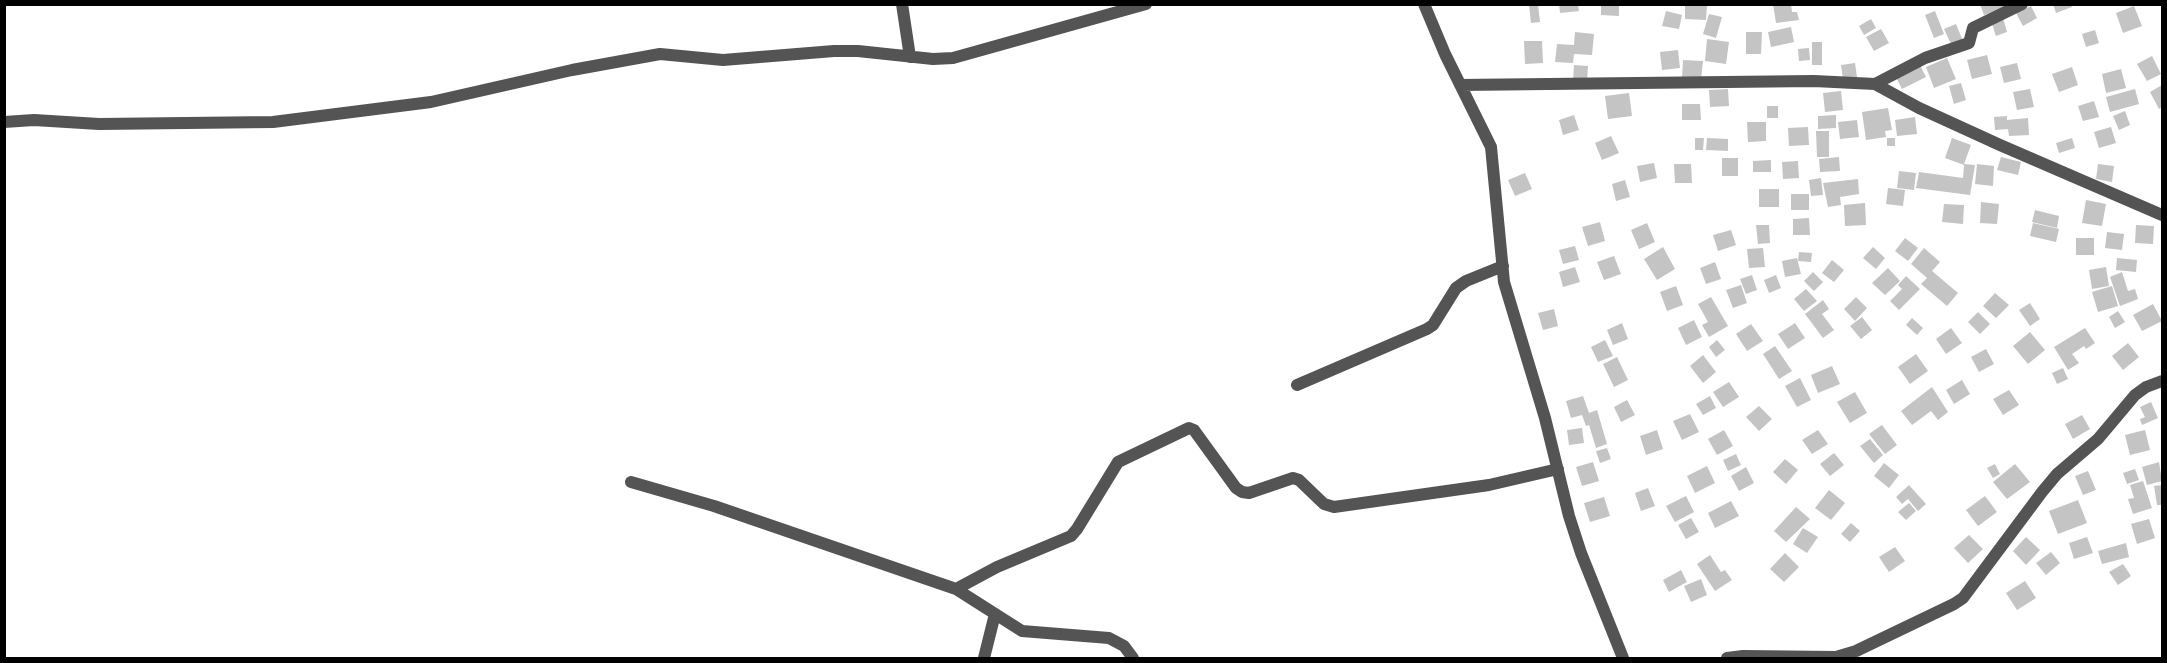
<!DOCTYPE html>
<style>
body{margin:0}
#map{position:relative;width:2167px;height:663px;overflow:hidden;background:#fff;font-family:Poppins,sans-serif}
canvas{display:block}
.frame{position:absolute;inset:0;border:6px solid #000;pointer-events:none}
</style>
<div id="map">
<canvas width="2167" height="663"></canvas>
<div class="frame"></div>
</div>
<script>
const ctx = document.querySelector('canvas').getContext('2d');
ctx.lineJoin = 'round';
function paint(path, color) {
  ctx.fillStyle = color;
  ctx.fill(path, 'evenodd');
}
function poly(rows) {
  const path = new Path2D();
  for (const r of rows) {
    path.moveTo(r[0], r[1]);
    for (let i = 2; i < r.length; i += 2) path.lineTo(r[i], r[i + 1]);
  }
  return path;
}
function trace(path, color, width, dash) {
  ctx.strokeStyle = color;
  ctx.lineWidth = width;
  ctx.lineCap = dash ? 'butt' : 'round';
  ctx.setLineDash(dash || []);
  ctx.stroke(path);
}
const building = poly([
 [1538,4,1540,22,1531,23,1529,5],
 [1559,4,1578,4,1579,11,1560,13],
 [1601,4,1619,4,1619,16,1601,15],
 [1685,4,1707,6,1706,20,1685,19],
 [1773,4,1791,4,1792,12,1797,12,1799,20,1776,23],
 [1980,4,2004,4,2005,8,1984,15],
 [2053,4,2071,4,2072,7,2056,13],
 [2031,6,2037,18,2023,26,2016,13],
 [2134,6,2142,26,2123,33,2116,13],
 [1666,11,1682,15,1679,29,1662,26],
 [1935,11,1944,34,1934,38,1925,15],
 [1709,14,1722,17,1716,38,1703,34],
 [2003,18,2007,32,1996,36,1991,21],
 [1871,19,1876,28,1864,35,1859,26],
 [1956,24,1963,41,1952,46,1944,29],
 [1791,27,1794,42,1771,47,1768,32],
 [1881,29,1889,43,1874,51,1866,37],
 [2095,30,2099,43,2086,47,2082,34],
 [1575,32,1594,34,1592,55,1574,54,1573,63,1555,62,1557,44,1574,45],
 [1746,32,1762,32,1761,54,1746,54],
 [1707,39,1729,42,1726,64,1705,61],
 [1524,41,1542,41,1543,63,1525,64],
 [1812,42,1822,42,1822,65,1812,65],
 [1809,48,1810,60,1799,61,1798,49],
 [1678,50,1680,68,1662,70,1660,52],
 [1987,55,1992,74,1972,79,1967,60],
 [2152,56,2161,74,2147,81,2137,64],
 [1947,58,1956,79,1934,88,1926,67],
 [1683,60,1703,61,1701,80,1682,78],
 [1855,63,1857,77,1843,79,1841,65],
 [1919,63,1926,77,1902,89,1895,75],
 [2017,63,2021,79,2004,83,2000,67],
 [1574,65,1588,66,1587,82,1573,81],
 [2072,67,2078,85,2059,92,2052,74],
 [2121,69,2126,88,2106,93,2102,74],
 [1961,83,1966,100,1954,104,1949,86],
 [2162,85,2162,107,2159,109,2150,92],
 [1728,89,1729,106,1710,107,1709,90],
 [2030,89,2034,107,2017,110,2013,92],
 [2135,89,2139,104,2110,112,2106,97],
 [1841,91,1843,110,1825,112,1823,93],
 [1629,93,1632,116,1608,119,1605,96],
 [2094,101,2099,117,2083,121,2078,106],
 [1682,104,1700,104,1701,120,1682,120],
 [1767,106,1778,106,1778,118,1767,118],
 [1888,108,1892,130,1885,131,1886,137,1866,140,1862,112],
 [2125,111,2130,125,2119,130,2113,116],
 [1574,115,1579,130,1563,135,1559,120],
 [1836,115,1836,128,1818,129,1818,116],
 [2007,116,2007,120,2028,118,2029,135,2009,136,2008,129,1995,130,1994,117],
 [1915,117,1917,134,1897,136,1895,120],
 [1857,120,1859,137,1840,139,1838,122],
 [1747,122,1766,122,1766,141,1748,142],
 [1808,127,1809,145,1789,146,1788,128],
 [2111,127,2116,143,2099,148,2094,132],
 [1816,131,1829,131,1829,157,1817,157],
 [1611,136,1619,153,1602,160,1595,143],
 [1695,138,1704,138,1703,150,1695,150],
 [1707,138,1728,139,1728,151,1706,150],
 [1887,138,1895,138,1895,146,1887,146],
 [1952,138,1971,145,1964,164,1975,165,1970,195,1916,188,1919,172,1963,178,1964,165,1945,158],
 [2072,138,2075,148,2059,153,2056,143],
 [1839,157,1840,171,1820,172,1819,159],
 [2001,157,2021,162,2018,175,1997,170],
 [1722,158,1738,158,1738,176,1722,176],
 [1771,160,1771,172,1753,172,1753,161],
 [1798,161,1799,178,1783,179,1782,162],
 [1654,163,1657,178,1640,182,1637,166],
 [1674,164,1691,164,1692,183,1675,183],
 [1977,164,1994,166,1993,186,1975,184],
 [2098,164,2114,166,2112,182,2096,179],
 [1899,171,1916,173,1914,190,1897,188],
 [1525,173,1532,189,1515,196,1508,180],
 [1821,178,1823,195,1811,196,1809,180],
 [1858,179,1859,194,1840,197,1841,205,1828,207,1823,183],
 [1625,180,1630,197,1616,201,1612,184],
 [1888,188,1905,190,1903,206,1886,204],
 [1759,189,1779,189,1779,207,1759,207],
 [1791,194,1809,194,1809,210,1791,210],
 [2086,200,2106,204,2102,226,2082,223],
 [1981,202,1999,204,1997,224,1980,223],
 [1865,203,1866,225,1845,226,1844,205],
 [1944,204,1964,205,1963,224,1942,222],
 [2035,210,2059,216,2057,228,2032,222],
 [1809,218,1810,235,1793,235,1793,219],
 [1600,222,1605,241,1588,246,1582,227],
 [1647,223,1655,242,1639,249,1631,230],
 [2033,223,2059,229,2056,242,2030,236],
 [1756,225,1769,225,1770,243,1758,244],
 [2136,225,2154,226,2153,244,2135,243],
 [1731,230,1736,245,1718,251,1713,235],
 [2107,232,2124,234,2122,250,2105,248],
 [1905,238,1918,248,1908,261,1895,251],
 [2076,238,2094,238,2094,255,2076,255],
 [1575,246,1579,260,1563,264,1559,250],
 [1663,247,1675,269,1657,280,1644,259],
 [1873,247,1885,258,1876,269,1863,258],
 [1763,248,1765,267,1749,268,1747,249],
 [1924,248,1940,262,1932,271,1958,293,1947,306,1921,284,1927,278,1911,264],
 [1799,252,1812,253,1811,262,1798,261],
 [1614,256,1621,274,1604,280,1597,262],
 [1797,258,1801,274,1785,277,1782,261],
 [2117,258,2137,260,2136,272,2116,270],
 [1832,260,1844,270,1834,282,1822,273],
 [1715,262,1721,279,1706,284,1700,268],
 [1575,267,1580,282,1563,287,1559,272],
 [2106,267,2109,286,2092,289,2089,270],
 [1888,268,1900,281,1885,295,1872,283],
 [1813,272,1823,282,1814,291,1804,281],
 [2122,272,2128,291,2135,289,2138,299,2120,306,2110,277],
 [1752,275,1757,290,1746,294,1740,279],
 [1776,275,1781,288,1769,293,1764,280],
 [1906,276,1920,289,1899,310,1890,301,1902,289,1898,285],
 [1741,285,1747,303,1733,308,1726,290],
 [1676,286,1683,305,1667,311,1660,292],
 [2112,286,2118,306,2098,312,2092,292],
 [1806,289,1817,301,1804,311,1794,299],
 [1995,293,2009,305,1996,318,1983,306],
 [1711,297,1728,326,1709,337,1702,325,1708,322,1698,304],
 [1856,297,1867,308,1855,321,1844,309],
 [1823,300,1829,309,1822,314,1834,330,1823,338,1805,314],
 [2030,303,2040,319,2030,326,2019,310],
 [2153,304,2162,321,2142,331,2133,315],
 [1554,309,1558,326,1543,330,1538,313],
 [2118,311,2125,322,2115,328,2109,317],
 [1978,312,1990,324,1980,334,1968,322],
 [1862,317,1872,330,1861,339,1850,326],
 [1912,318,1923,328,1917,335,1906,325],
 [1694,320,1702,337,1686,345,1678,328],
 [1622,323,1628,339,1613,345,1607,330],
 [1795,323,1805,338,1788,349,1778,334],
 [1751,324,1763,341,1747,351,1736,334],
 [1951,328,1962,343,1946,354,1936,339],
 [2085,328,2095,343,2086,349,2084,346,2072,354,2079,363,2068,370,2054,347],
 [2030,332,2045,350,2028,364,2013,346],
 [1605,340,1613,356,1598,362,1591,347],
 [1717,340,1725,350,1716,357,1709,347],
 [2128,343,2139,357,2123,370,2112,356],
 [1775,346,1792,371,1779,379,1763,354],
 [1986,349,1994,364,1979,372,1971,357],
 [1916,354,1928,371,1910,384,1898,367],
 [1703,355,1716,372,1703,383,1690,366],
 [1617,357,1628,380,1614,387,1603,364],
 [1832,366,1840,384,1818,393,1811,375],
 [2063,368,2068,379,2057,384,2052,373],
 [1800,378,1811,400,1797,407,1785,386],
 [1962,380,1970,394,1954,404,1946,390],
 [1729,382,1739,397,1723,407,1713,392],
 [1932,387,1948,412,1938,420,1931,411,1912,425,1901,411],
 [2009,390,2019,405,2003,415,1993,399],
 [1855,392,1867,413,1850,423,1837,402],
 [1583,396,1589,413,1597,410,1607,444,1596,448,1589,425,1586,426,1582,415,1571,418,1566,401],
 [1710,396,1716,408,1703,415,1696,404],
 [1627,400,1635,415,1621,422,1614,407],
 [2151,402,2158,418,2142,425,2140,419,2145,417,2140,407],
 [1759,406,1772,419,1759,431,1746,417],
 [1690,414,1699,432,1682,440,1673,421],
 [2082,415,2090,429,2073,439,2065,424],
 [1882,425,1897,445,1885,454,1869,434],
 [1582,428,1584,443,1569,445,1567,430],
 [1657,430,1663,449,1646,455,1640,436],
 [1724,430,1733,446,1717,455,1708,439],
 [1818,430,1828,444,1812,454,1802,440],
 [2145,430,2150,450,2130,455,2125,435],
 [1870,439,1883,455,1874,463,1860,446],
 [1607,448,1611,459,1600,463,1596,451],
 [1834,453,1844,465,1830,476,1820,464],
 [1736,454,1741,465,1728,471,1723,460],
 [1785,459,1798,470,1786,484,1773,472],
 [1593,462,1599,481,1582,486,1576,467],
 [2159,462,2162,481,2147,485,2142,467],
 [1884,463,1899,475,1889,488,1874,476],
 [1995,464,2000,474,1993,478,1987,468],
 [2015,464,2030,482,2007,499,1993,482],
 [1707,466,1715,483,1695,493,1687,476],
 [1746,467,1754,483,1739,491,1731,476],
 [2135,469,2139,480,2127,484,2123,473],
 [2088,471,2096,490,2083,495,2075,476],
 [2143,481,2152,508,2133,514,2128,499,2134,498,2130,485],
 [1909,485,1926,504,1918,511,1908,499,1902,504,1896,497],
 [2162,485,2162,505,2157,505,2154,486],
 [1648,488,1655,506,1641,511,1635,493],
 [1829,490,1845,503,1831,520,1815,508],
 [1686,496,1694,512,1675,522,1666,506],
 [1985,496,1997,512,1978,526,1966,510],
 [1604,497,1610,516,1590,522,1584,503],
 [2078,500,2087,523,2058,534,2049,511],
 [1731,501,1739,516,1715,528,1708,513],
 [1909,503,1916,511,1906,520,1898,512],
 [1796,507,1810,519,1786,542,1774,531],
 [1691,518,1699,532,1686,539,1678,525],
 [2149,519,2155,538,2137,544,2131,524],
 [1851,523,1860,531,1850,542,1841,534],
 [1803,528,1818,537,1807,553,1793,544],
 [1969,535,1983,549,1968,563,1954,548],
 [2026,537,2040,550,2026,565,2013,551],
 [2087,537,2093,553,2074,559,2069,543],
 [2126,543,2129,557,2102,564,2098,551],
 [1895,547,1905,561,1889,572,1879,557],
 [2051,552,2060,563,2046,575,2036,563],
 [1785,553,1799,567,1784,582,1770,569],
 [1710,555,1721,572,1725,570,1732,580,1715,591,1697,564],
 [2123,564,2131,576,2118,585,2109,572],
 [1681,570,1687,582,1669,592,1663,580],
 [1701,579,1707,595,1691,602,1684,586],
 [2025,581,2036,598,2017,610,2006,593]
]);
const street = poly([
 [902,4,910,57],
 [1424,4,1445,54,1491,147,1504,282,1545,418,1569,516,1581,553,1623,658],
 [1875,84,1925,58,1969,43,1973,28,2022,4],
 [1460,85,1814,81,1875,84,1919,108,2000,145,2162,215],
 [4,122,34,120,99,124,273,122,431,102,572,70,660,54,723,60,834,51,858,51,933,59,953,58,1146,4],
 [1297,385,1427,329,1433,325,1456,288,1466,281,1503,266],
 [631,482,714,506,956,589,1022,631,1109,638,1124,646,1133,658],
 [956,589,997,567,1071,536,1077,529,1118,462,1189,428,1194,430,1236,488,1242,492,1249,493,1293,478,1299,480,1324,504,1334,507,1489,485,1558,469],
 [984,658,995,614],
 [1727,658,1743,656,1836,657,1856,651,1954,604,1963,598,2042,492,2057,474,2098,439,2135,395,2146,387,2162,381]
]);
paint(building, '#c4c4c4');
trace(street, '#545454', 12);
</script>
